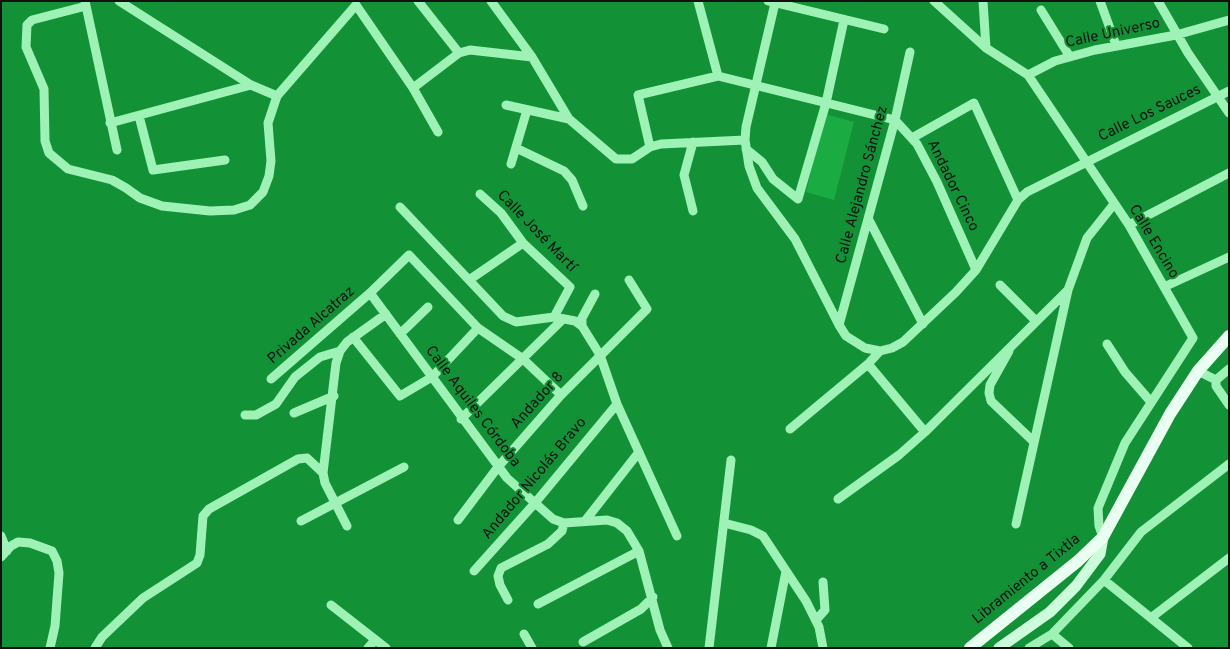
<!DOCTYPE html>
<meta charset="utf-8">
<style>
body{margin:0}
#map{position:relative;width:1230px;height:649px;overflow:hidden;background:#129137;font-family:Overpass,sans-serif}
canvas{display:block}
.frame{position:absolute;inset:0;border:2px solid #111;pointer-events:none}
</style>
<div id="map">
<canvas width="1230" height="649"></canvas>
<div class="frame"></div>
</div>
<script>
const ctx = document.querySelector('canvas').getContext('2d');
ctx.lineJoin = 'round';
function paint(path, color) {
  ctx.fillStyle = color;
  ctx.fill(path, 'evenodd');
}
function poly(rows) {
  const path = new Path2D();
  for (const r of rows) {
    path.moveTo(r[0], r[1]);
    for (let i = 2; i < r.length; i += 2) path.lineTo(r[i], r[i + 1]);
  }
  return path;
}
function trace(path, color, width, dash) {
  ctx.strokeStyle = color;
  ctx.lineWidth = width;
  ctx.lineCap = dash ? 'butt' : 'round';
  ctx.setLineDash(dash || []);
  ctx.stroke(path);
}
function write(font, color, halo, rows, align = 'center') {
  ctx.font = font + ' Overpass,sans-serif';
  ctx.lineWidth = 4;
  ctx.setLineDash([]);
  ctx.textBaseline = 'middle';
  ctx.strokeStyle = halo;
  ctx.fillStyle = color;
  for (const [text, x, y, turn = 0] of rows) {
    ctx.save();
    ctx.translate(x, y);
    ctx.rotate((+turn || 0) * Math.PI / 180);
    ctx.textAlign = isNaN(turn) ? turn : align;
    if (halo) ctx.strokeText(text, 0, 0);
    ctx.fillText(text, 0, 0);
    ctx.restore();
  }
}
const green = poly([
 [825,114,854,122,834,200,806,192]
]);
const street = poly([
 [85,1,117,150],
 [119,1,251,85,277,96],
 [418,1,459,53],
 [491,1,532,57,569,119,616,159,632,159,650,147,661,144,745,140],
 [698,1,718,76],
 [768,1,884,29],
 [934,1,986,48,1028,75,1129,225,1193,338,1125,443,1098,508,1099,526,1103,537],
 [983,1,986,48],
 [1100,1,1116,45],
 [1158,1,1188,53,1229,113],
 [775,3,746,127,745,140,749,166,757,188,795,239,839,325,846,336,865,348,880,351,892,348,903,342,956,292,976,270,1018,200,1027,192,1229,91],
 [86,6,32,20,27,25,26,47,44,89,45,141,49,153,68,169,112,180,126,188,140,198,162,206,210,211,234,210,250,205,263,192,269,176,271,161,268,123,277,96,356,5,413,88,438,132],
 [1041,10,1070,57],
 [1028,75,1055,61,1095,50,1176,35,1229,20],
 [413,88,459,53,470,50,532,57],
 [506,105,569,119],
 [139,116,153,170,225,160],
 [110,123,251,85],
 [912,138,974,103,1018,200],
 [693,142,684,175,693,211],
 [650,147,638,95,718,76,895,120,917,144,937,182,976,270],
 [516,148,564,171,572,180,583,206],
 [746,149,762,162,773,179,798,199,826,103,844,20],
 [511,164,527,110],
 [480,194,501,213,523,243,570,287,554,317],
 [400,207,503,316,516,322,554,317,575,321,582,326,600,355,617,404,677,536],
 [869,220,923,324],
 [1129,225,1229,173],
 [469,280,523,243],
 [1000,285,1036,321],
 [1164,287,1229,257],
 [370,293,507,478,553,519,564,523,607,520,617,523,627,531,639,551,660,630,668,648],
 [839,325,895,120,910,52],
 [582,326,582,318,595,294],
 [400,334,428,307],
 [353,337,400,396,432,377,478,328],
 [1107,344,1125,372,1151,402],
 [340,351,336,363,323,473,325,483,347,526],
 [1009,351,990,385,989,393,991,401,1034,442],
 [868,364,925,432],
 [1198,371,1216,380],
 [271,379,370,293,409,255,478,328,523,359,561,395],
 [1216,380,1216,386,1229,405],
 [1216,380,1229,369],
 [294,413,334,396],
 [245,415,256,415,276,404,295,377,320,357,340,351,347,342,386,314],
 [461,419,562,320],
 [790,429,868,364,880,351],
 [838,499,899,455,925,432,1068,290],
 [458,520,498,467,561,395,647,309,629,280],
 [301,521,404,467],
 [585,521,639,452],
 [724,523,751,530,763,536,806,601,819,627,823,648],
 [1016,524,1068,290,1087,238,1114,204],
 [1,536,7,551],
 [1,557,11,546,18,542,30,543,52,551,57,561,59,573,55,626,50,648],
 [474,571,535,503,617,404],
 [1104,580,1188,648],
 [508,600,500,585,498,576,501,568,548,544,562,531,564,523],
 [538,604,639,551],
 [331,605,386,648],
 [1152,617,1229,558],
 [816,620,825,610,823,582],
 [524,634,532,648],
 [1052,634,1069,648],
 [583,642,641,609,653,597],
 [95,648,102,637,143,598,197,563,200,555,203,516,209,509,298,459,307,458,323,473],
 [368,648,375,640],
 [709,648,731,460],
 [771,648,786,571],
 [1029,648,1052,634,1104,580,1141,532,1229,464]
]);
const secondary = poly([
 [999,648,1050,612,1076,586,1100,554,1103,537]
]);
const primary = poly([
 [970,648,1078,561,1103,537,1170,414,1198,371,1229,336]
]);
const streetNames = [
 ["Calle Universo",1113,34,-12],
 ["Calle Los Sauces",1150,114,-26],
 ["Calle Alejandro Sánchez",863,185,-75],
 ["Andador Cinco",952,186,64],
 ["Calle José Martí",536,232,46],
 ["Calle Encino",1153,242,59],
 ["Privada Alcatraz",312,326,-41],
 ["Andador 8",538,401,-48],
 ["Calle Aquiles Córdoba",472,407,53],
 ["Andador Nicolás Bravo",535,479,-50],
 ["Libramiento a Tixtla",1027,580,-39]
];
paint(green, '#1aac43');
trace(street, '#9ef2b6', 9);
trace(secondary, '#cdfcdb', 11);
trace(primary, '#e9fff1', 12);
write('15px', '#111', '#129137', streetNames);
</script>
